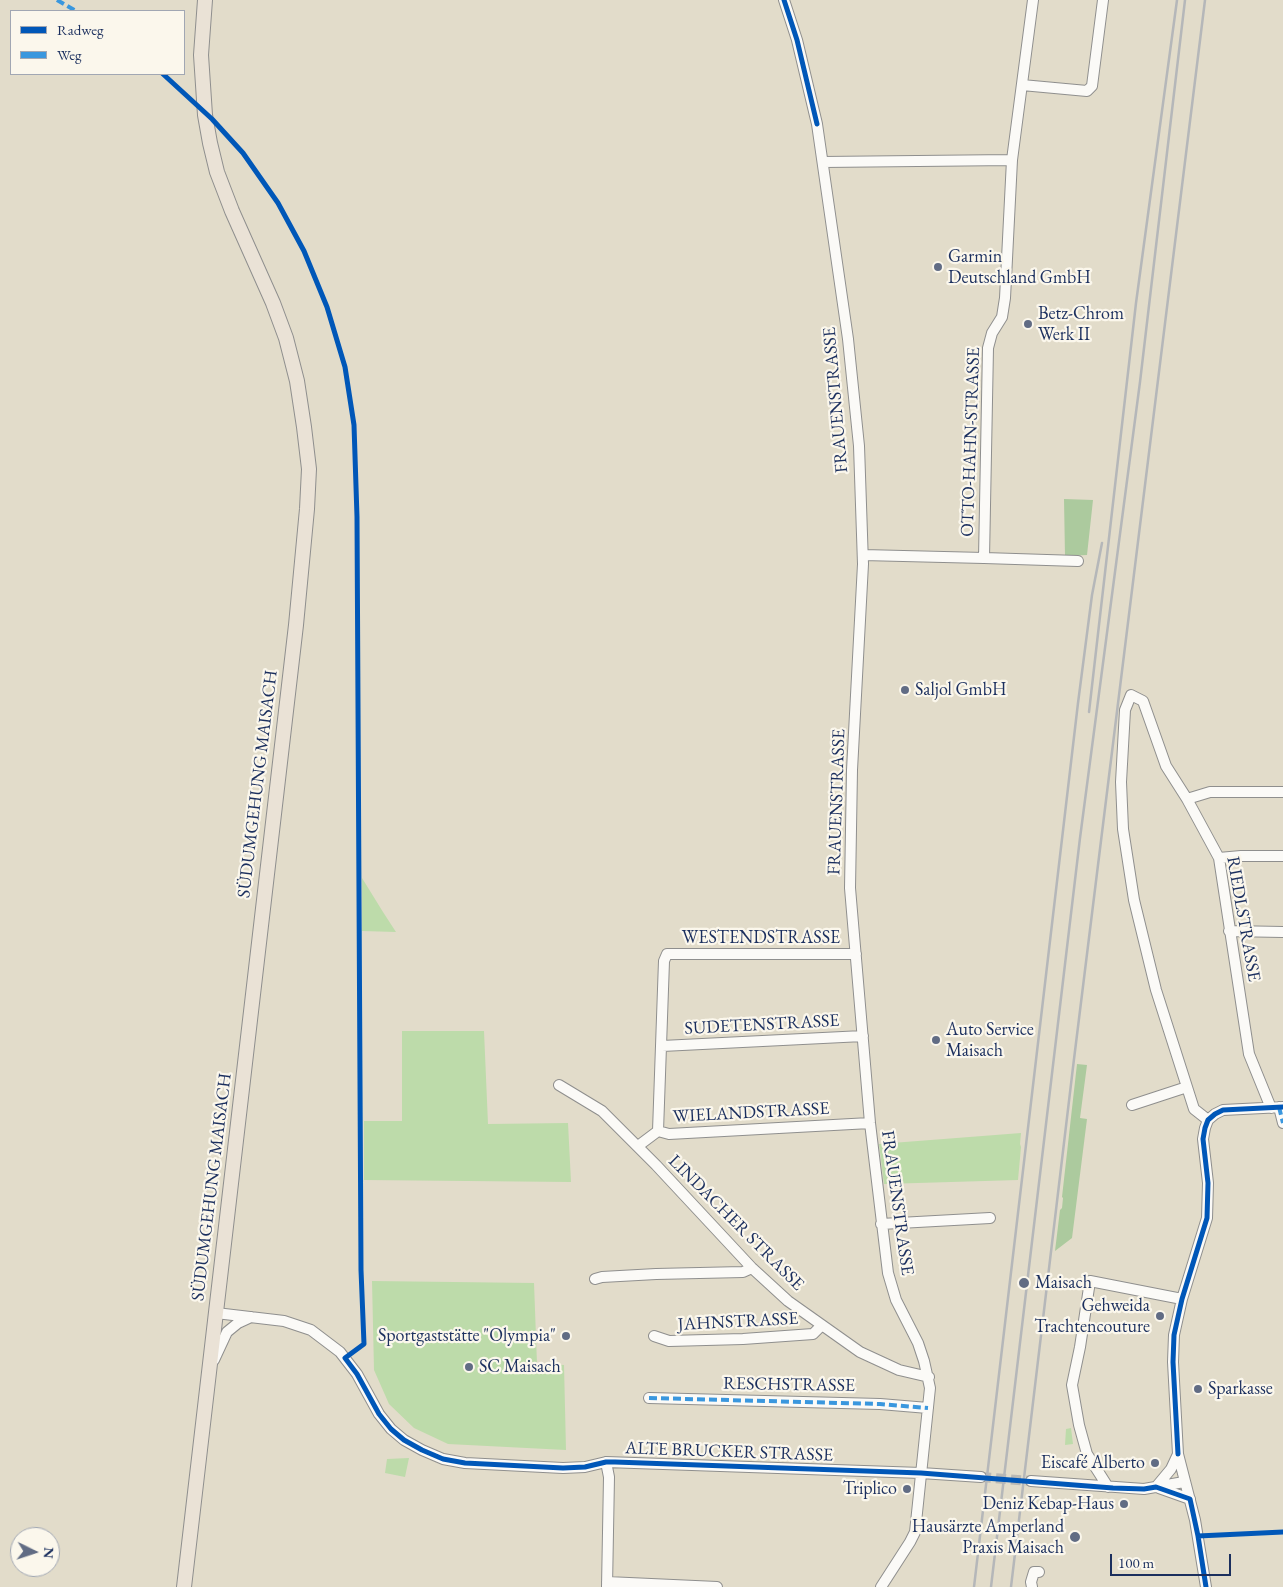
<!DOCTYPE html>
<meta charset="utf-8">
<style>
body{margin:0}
#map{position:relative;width:1283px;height:1587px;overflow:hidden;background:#e2dcca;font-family:"EB Garamond",serif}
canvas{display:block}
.legend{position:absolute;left:10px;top:10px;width:175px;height:65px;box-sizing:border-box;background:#fbf7ec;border:1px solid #a1a7b3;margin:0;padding:6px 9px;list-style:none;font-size:15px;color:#1b2f5e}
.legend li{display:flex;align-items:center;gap:10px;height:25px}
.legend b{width:25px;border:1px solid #a1a7b3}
.north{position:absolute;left:10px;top:1527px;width:50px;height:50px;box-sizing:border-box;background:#fbf7ec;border:1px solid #a1a7b3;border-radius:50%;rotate:94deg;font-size:14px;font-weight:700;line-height:20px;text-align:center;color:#1b2f5e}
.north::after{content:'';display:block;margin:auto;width:18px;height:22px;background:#616c84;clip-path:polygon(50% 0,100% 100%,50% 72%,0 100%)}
.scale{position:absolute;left:1110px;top:1554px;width:121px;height:22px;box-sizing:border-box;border:2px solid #1b2f5e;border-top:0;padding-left:6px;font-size:15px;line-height:18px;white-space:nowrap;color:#1b2f5e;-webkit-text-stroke:4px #fbf7ec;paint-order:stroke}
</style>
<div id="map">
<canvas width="1283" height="1587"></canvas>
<ul class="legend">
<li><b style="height:6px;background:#0057b8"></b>Radweg</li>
<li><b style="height:6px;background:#3a97de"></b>Weg</li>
</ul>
<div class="north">N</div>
<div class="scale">100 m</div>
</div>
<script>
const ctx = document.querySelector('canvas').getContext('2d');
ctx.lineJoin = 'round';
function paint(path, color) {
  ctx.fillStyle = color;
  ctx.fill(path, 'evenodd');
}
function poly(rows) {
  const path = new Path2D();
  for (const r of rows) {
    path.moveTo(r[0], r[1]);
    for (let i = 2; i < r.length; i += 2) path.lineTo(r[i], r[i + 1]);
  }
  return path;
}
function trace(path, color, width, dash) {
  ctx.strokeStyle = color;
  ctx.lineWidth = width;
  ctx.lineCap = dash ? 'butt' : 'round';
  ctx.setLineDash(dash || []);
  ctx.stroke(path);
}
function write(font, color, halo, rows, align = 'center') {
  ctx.font = font + ' "EB Garamond",serif';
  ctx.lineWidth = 4.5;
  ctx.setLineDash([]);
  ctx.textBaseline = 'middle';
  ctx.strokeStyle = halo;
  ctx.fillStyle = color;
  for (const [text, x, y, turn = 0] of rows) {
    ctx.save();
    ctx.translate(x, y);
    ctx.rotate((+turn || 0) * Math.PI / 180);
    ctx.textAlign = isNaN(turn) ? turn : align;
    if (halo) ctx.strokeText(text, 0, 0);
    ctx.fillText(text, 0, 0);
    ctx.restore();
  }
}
const green = poly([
 [362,878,383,912,396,932,362,931],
 [402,1031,484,1031,488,1124,568,1123,571,1182,364,1180,364,1121,402,1121],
 [1021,1133,1020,1144,1021,1147,1018,1180,884,1184,879,1144],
 [372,1281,534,1283,537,1364,564,1365,566,1450,448,1444,414,1428,389,1404,374,1370],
 [1071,1428,1073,1444,1065,1445,1066,1429],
 [409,1458,405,1477,385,1473,387,1459]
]);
const forest = poly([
 [1064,499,1093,500,1087,555,1065,556],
 [1077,1064,1087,1065,1080,1118,1087,1119,1072,1238,1055,1251,1060,1210,1062,1208,1063,1198,1062,1197]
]);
const minorTunnel = poly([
 [981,1477,1031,1481]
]);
const minor = poly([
 [784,0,797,40,817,124,848,339,859,446,863,564,852,770,850,888,870,1123,888,1273,896,1300,918,1343,924,1361,930,1388,915,1532,910,1542,881,1587],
 [1022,85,1087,91,1092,86,1103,0],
 [1012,160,1033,0],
 [823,162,1012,160,1005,298,1002,317,992,333,988,348,984,558,863,555],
 [984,558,1078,561],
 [1187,799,1210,792,1283,792],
 [1219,858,1241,856,1283,856],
 [1229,931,1283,932],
 [662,1046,863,1036],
 [559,1085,602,1111,656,1165,752,1268,788,1301,860,1352,899,1370,929,1377],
 [1132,1105,1187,1087],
 [1279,1107,1283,1123],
 [1208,1120,1194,1109,1187,1087,1156,990,1134,900,1123,829,1121,782,1125,710,1131,695,1143,701,1166,766,1187,799,1219,858,1249,1054,1271,1108],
 [658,1131,664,961,667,954,856,954],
 [638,1146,658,1131,669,1134,870,1123],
 [881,1224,990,1218],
 [595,1279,602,1277,656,1274,743,1272,752,1268],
 [216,1313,284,1321,311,1330,340,1352,357,1374,379,1414,391,1429,404,1440,422,1450,443,1459,465,1463,563,1468,585,1467,606,1462,921,1473,981,1477],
 [654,1336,669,1341,743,1339,813,1334,821,1326],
 [214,1360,227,1332,238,1323,251,1317],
 [649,1398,880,1404,928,1408],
 [606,1462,609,1477,607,1587],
 [1031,1481,1144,1489,1184,1482],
 [1108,1487,1087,1454,1079,1425,1072,1385,1080,1347,1090,1281,1182,1299],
 [1156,1487,1171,1469,1178,1454],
 [1159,1488,1190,1499],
 [607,1582,717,1587],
 [1032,1587,1031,1582,1034,1572,1039,1572],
 [1206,1587,1195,1520,1178,1454,1173,1362,1174,1335,1182,1299,1207,1218,1208,1183,1203,1139,1205,1128,1208,1120,1215,1114,1223,1110,1283,1107]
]);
const major = poly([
 [184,1587,296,625,307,509,309,469,304,427,297,381,286,338,273,303,232,211,217,172,210,143,205,115,201,55,205,0]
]);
const rail = poly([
 [1089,712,1136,303,1177,0],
 [974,1587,1078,703,1092,595,1102,543],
 [991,1587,1080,838,1140,382,1185,0],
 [1011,1587,1074,1059,1205,0]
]);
const quiet = poly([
 [57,0,76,11],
 [1279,1107,1283,1123],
 [649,1398,880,1404,928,1408]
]);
const cycleway = poly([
 [784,0,797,40,817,124],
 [163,74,212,119,243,153,278,203,304,251,327,307,345,367,354,425,357,517,361,1270,364,1344,345,1358,357,1374,379,1414,391,1429,404,1440,422,1450,443,1459,465,1463,563,1468,585,1467,606,1462,615,1462,921,1473,1113,1488,1144,1489,1156,1487,1190,1499,1198,1536,1206,1587],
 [1178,1454,1173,1362,1174,1335,1182,1299,1207,1218,1208,1183,1203,1139,1205,1128,1208,1120,1215,1114,1223,1110,1283,1107],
 [1198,1536,1283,1532]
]);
const markers = [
 [938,267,5,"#616c84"],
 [1028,324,5,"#616c84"],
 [905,690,5,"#616c84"],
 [936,1040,5,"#616c84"],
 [1024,1283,6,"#616c84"],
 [1160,1316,5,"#616c84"],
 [566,1336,5,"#616c84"],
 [469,1367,5,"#616c84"],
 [1198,1389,5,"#616c84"],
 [1155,1463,5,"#616c84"],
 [907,1489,5,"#616c84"],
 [1124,1504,5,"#616c84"],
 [1075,1537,6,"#616c84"]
];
const poiNames = [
 ["Garmin",948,257],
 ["Deutschland GmbH",948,278],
 ["Betz-Chrom",1038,314],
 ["Werk II",1038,335],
 ["Saljol GmbH",915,690],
 ["Auto Service",946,1030],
 ["Maisach",946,1051],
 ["Maisach",1035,1283],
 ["Gehweida",1150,1306,"right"],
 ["Trachtencouture",1150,1327,"right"],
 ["Sportgaststätte \"Olympia\"",556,1336,"right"],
 ["SC Maisach",479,1367],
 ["Sparkasse",1208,1389],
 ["Eiscafé Alberto",1145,1463,"right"],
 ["Triplico",897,1489,"right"],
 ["Deniz Kebap-Haus",1114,1504,"right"],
 ["Hausärzte Amperland",1064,1527,"right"],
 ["Praxis Maisach",1064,1548,"right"]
];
const streetNames = [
 ["FRAUENSTRASSE",836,400,-95],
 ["OTTO-HAHN-STRASSE",971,442,-88],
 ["SÜDUMGEHUNG MAISACH",258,784,-83],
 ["FRAUENSTRASSE",837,802,-88],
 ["RIEDLSTRASSE",1243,919,80],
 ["WESTENDSTRASSE",761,938],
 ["SUDETENSTRASSE",762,1025,-3],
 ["WIELANDSTRASSE",751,1113,-3],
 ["SÜDUMGEHUNG MAISACH",212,1187,-83],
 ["FRAUENSTRASSE",897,1203,82],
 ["LINDACHER STRASSE",736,1223,45],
 ["JAHNSTRASSE",738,1322,-3],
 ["RESCHSTRASSE",789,1385,1],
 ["ALTE BRUCKER STRASSE",729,1452,2]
];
paint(green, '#bddbaa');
paint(forest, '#acca9e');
trace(minorTunnel, '#bab9b4', 10, [10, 5]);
trace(minor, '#8f8f8e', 12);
trace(major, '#8f8f8e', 16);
trace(minor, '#fbfaf7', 10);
trace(major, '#eae2d6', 14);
trace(rail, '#b5b7b9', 2.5);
trace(quiet, '#3a97de', 4, [8, 4]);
trace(cycleway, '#0057b8', 5);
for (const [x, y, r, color] of markers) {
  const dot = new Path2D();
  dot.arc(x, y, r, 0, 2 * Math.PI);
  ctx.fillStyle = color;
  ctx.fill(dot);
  trace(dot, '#fbf7ec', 2);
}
write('18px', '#1b2f5e', '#fbf7ec', poiNames, 'left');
write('18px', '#1b2f5e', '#fbf7ec', streetNames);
</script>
